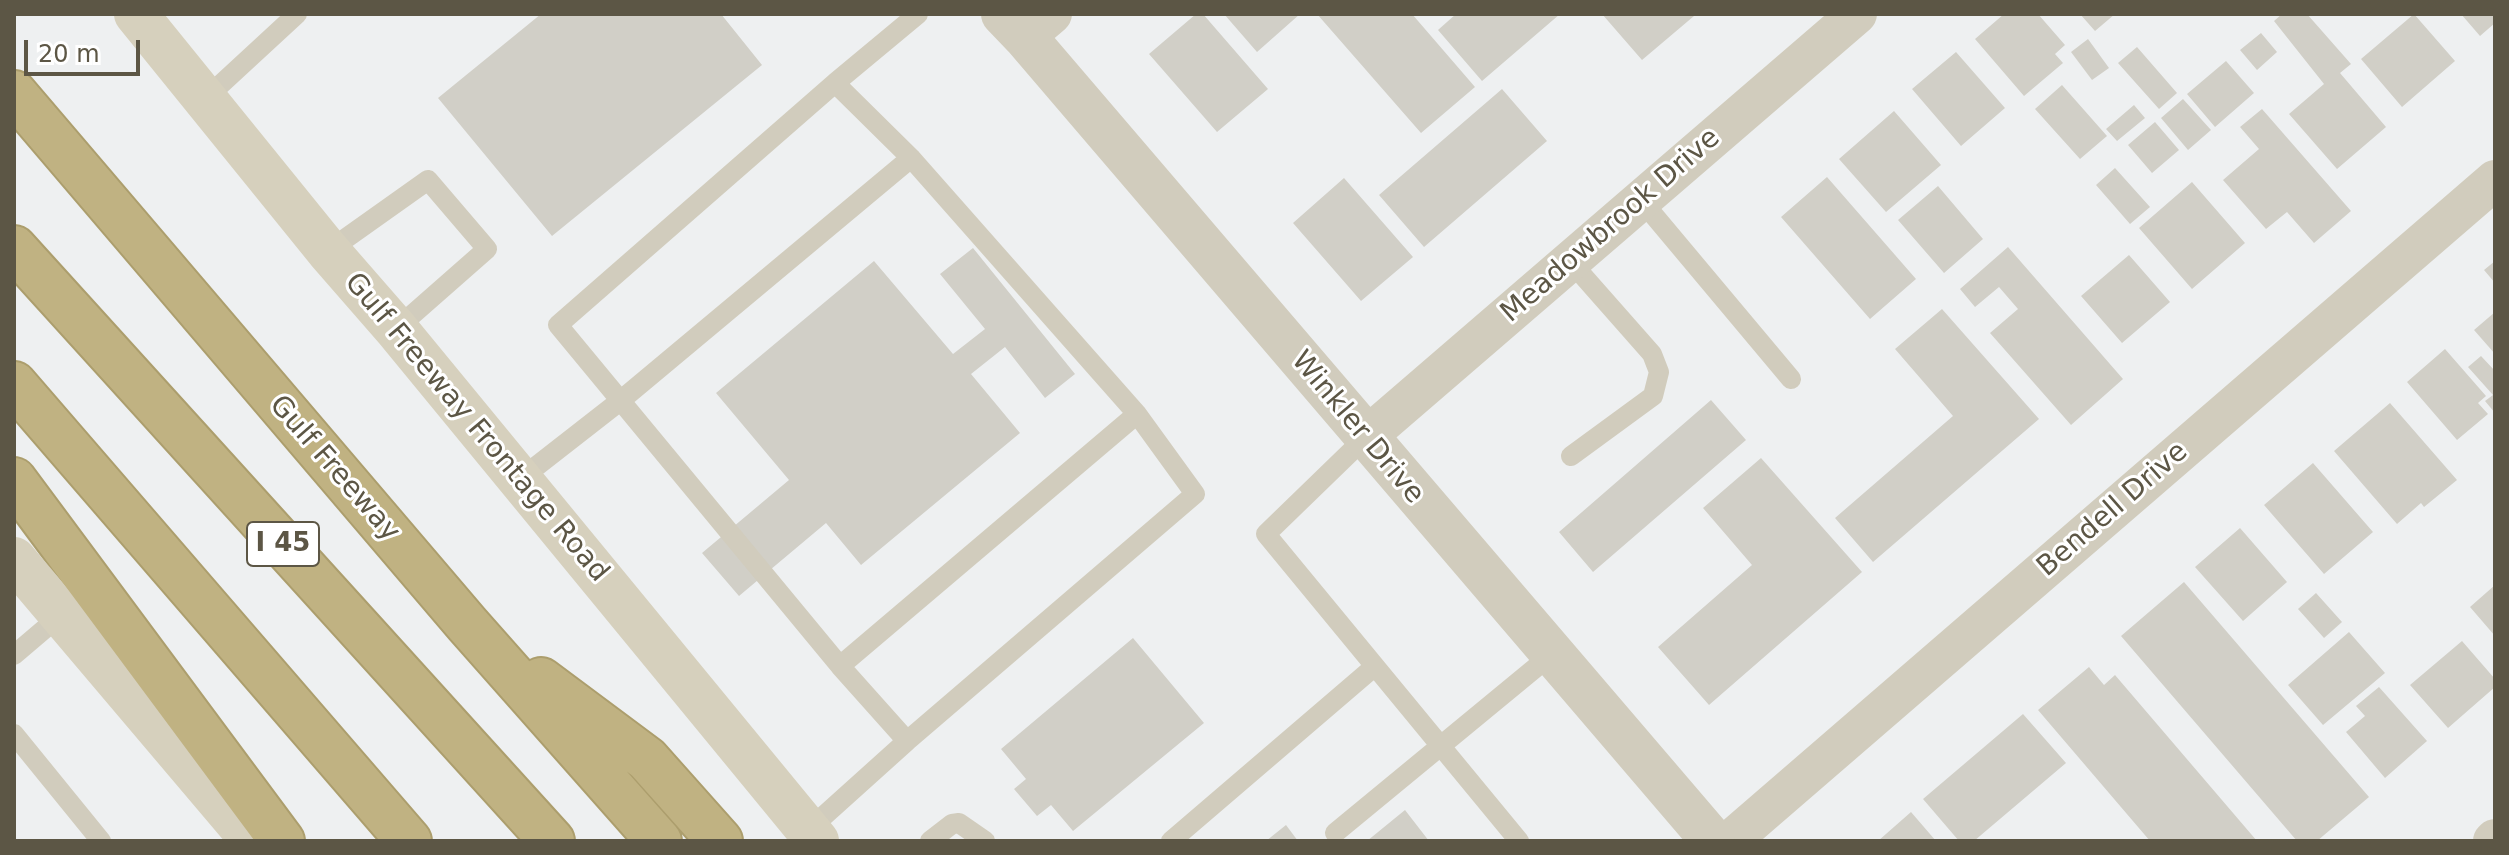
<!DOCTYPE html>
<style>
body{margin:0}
#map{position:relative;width:2509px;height:855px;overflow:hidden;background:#eef0f1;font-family:"DejaVu Sans",sans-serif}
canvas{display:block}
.frame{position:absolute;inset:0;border:16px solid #5c5645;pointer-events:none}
.scale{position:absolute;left:24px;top:40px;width:116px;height:36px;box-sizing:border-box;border:4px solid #5c5645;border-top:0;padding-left:10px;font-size:24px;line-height:28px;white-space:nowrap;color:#5c5645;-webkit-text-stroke:6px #fff;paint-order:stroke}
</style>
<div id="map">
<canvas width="2509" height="855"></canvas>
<div class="frame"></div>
<div class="scale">20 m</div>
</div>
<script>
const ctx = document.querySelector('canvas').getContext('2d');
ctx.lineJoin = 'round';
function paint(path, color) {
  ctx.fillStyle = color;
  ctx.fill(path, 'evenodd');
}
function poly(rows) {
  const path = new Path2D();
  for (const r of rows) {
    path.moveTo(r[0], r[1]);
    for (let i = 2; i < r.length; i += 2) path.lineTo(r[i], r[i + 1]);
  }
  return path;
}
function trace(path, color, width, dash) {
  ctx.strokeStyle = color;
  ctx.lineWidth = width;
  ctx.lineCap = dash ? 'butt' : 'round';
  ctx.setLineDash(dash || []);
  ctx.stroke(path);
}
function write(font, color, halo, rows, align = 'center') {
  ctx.font = font + ' "DejaVu Sans",sans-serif';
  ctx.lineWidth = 6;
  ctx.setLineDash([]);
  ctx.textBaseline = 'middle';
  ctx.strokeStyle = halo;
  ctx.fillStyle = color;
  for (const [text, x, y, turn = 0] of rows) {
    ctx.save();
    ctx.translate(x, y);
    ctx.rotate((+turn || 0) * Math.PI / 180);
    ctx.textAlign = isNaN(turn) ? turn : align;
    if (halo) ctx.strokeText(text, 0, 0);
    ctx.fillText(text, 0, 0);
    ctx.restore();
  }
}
const building = poly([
 [541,14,721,14,762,65,552,236,438,98],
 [1196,14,1203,14,1268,89,1217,132,1149,54],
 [1224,14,1300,14,1257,52],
 [1317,14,1412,14,1475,87,1421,133],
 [1456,14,1560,14,1482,81,1438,30],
 [1602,14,1692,14,1694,16,1642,60],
 [2004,14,2038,14,2065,45,2055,54,2063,63,2024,96,1975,39],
 [2080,14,2115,14,2095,31],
 [2282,14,2307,14,2351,64,2340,73,2386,127,2337,169,2289,114,2324,84,2274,21],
 [2414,14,2455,61,2402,107,2361,59],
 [2461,14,2495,14,2495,23,2480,36],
 [2261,33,2277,52,2257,70,2240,50],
 [2088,39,2109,68,2092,80,2071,52],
 [2137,47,2177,93,2159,109,2118,63],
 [1956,52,2005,108,1961,146,1912,89],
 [2226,61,2254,93,2215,127,2187,94],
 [2062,85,2107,136,2080,159,2035,109],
 [1502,89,1547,141,1424,247,1379,195],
 [2183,99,2211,130,2188,150,2161,118],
 [2134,105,2145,118,2117,141,2106,129],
 [2262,109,2351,211,2314,243,2287,212,2266,229,2223,180,2259,149,2240,127],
 [1894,111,1941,165,1886,212,1839,159],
 [2155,122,2179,150,2152,173,2128,145],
 [2115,168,2150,207,2130,224,2096,185],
 [1827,177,1916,279,1870,319,1781,217],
 [1344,178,1413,257,1361,301,1293,223],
 [2192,182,2245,243,2192,289,2139,228],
 [1938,186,1983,239,1944,273,1898,220],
 [2008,247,2123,379,2071,425,1990,333,2018,309,1999,287,1975,307,1960,289],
 [973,248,1075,374,1045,398,1005,347,971,374,1020,433,861,565,826,523,739,596,702,553,789,480,716,393,874,261,953,354,985,329,940,274],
 [2129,255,2170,302,2122,343,2081,296],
 [2495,261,2495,283,2484,270],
 [1942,309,2039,419,1873,562,1835,518,1953,416,1895,349],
 [2495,312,2495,354,2474,330],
 [2445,349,2486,396,2478,403,2488,414,2457,440,2407,382],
 [2481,356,2495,371,2495,413,2485,401,2493,395,2468,367],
 [1711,400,1746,440,1593,572,1559,532],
 [2390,403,2457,480,2424,507,2421,503,2397,524,2334,451],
 [1761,458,1862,572,1709,705,1658,647,1752,565,1703,508],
 [2313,463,2373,532,2324,574,2264,505],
 [2240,528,2287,582,2243,621,2195,567],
 [2184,582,2369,797,2317,841,2297,841,2121,636],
 [2495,585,2495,636,2470,607],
 [2316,593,2342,622,2324,638,2298,609],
 [2349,632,2385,673,2323,725,2288,685],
 [1133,638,1204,723,1073,831,1051,805,1037,816,1014,789,1026,779,1001,749],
 [2462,641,2495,679,2495,687,2448,728,2410,685],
 [2089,667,2104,685,2115,675,2257,841,2150,841,2038,710],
 [2379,687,2427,741,2385,778,2346,732,2365,716,2356,706],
 [2023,714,2066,763,1974,841,1959,841,1923,799],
 [1405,810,1429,841,1367,841],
 [1911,812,1936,841,1878,841],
 [1286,825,1298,841,1266,841]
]);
const service = poly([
 [206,98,297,14],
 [1641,200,1791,379],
 [328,251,428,180,487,249,396,329],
 [1570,261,1652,354,1659,372,1653,396,1571,456],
 [1365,438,1266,534,1519,841],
 [520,479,620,401,911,158],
 [14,655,61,615],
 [840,666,1137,414],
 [14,734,101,841],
 [907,741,840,666,558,325,835,83,918,14],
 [807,831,907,741,1195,494,1137,414,911,158,835,83],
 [1335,833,1551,655],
 [930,841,952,824,959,823,985,841],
 [1171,841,1374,667]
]);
const minor = poly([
 [1025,37,1052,14],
 [1365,438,1857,14],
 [1730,841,2495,180],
 [2493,841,2495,839]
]);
const tertiary = poly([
 [1003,14,1025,37,1713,841]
]);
const secondary = poly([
 [136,14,328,251,396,329,817,841],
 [14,559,253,841]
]);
const motorway = poly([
 [14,93,467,624,659,841],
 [14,248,552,841],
 [14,384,409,841],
 [14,480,282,841],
 [541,680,647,759,720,841]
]);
const shields = [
 [283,544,72]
];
const shieldNames = [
 ["I 45",283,544]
];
const streetNames = [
 ["Meadowbrook Drive",1611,226,-41],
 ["Gulf Freeway Frontage Road",476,428,50],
 ["Winkler Drive",1357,428,50],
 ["Gulf Freeway",334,469,49],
 ["Bendell Drive",2113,510,-41]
];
paint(building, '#d1cfc7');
trace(motorway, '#ac9e6d', 48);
trace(service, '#d1ccbd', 20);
trace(minor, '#d1ccbd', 40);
trace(tertiary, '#d1ccbd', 44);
trace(secondary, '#d6d0bd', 44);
trace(motorway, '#c0b282', 44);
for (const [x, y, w] of shields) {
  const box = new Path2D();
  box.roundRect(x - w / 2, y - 22, w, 44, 6);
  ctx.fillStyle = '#fff';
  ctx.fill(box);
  trace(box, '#5c5645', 2);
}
write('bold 26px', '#5c5645', null, shieldNames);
write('28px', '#5c5645', '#fff', streetNames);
</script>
